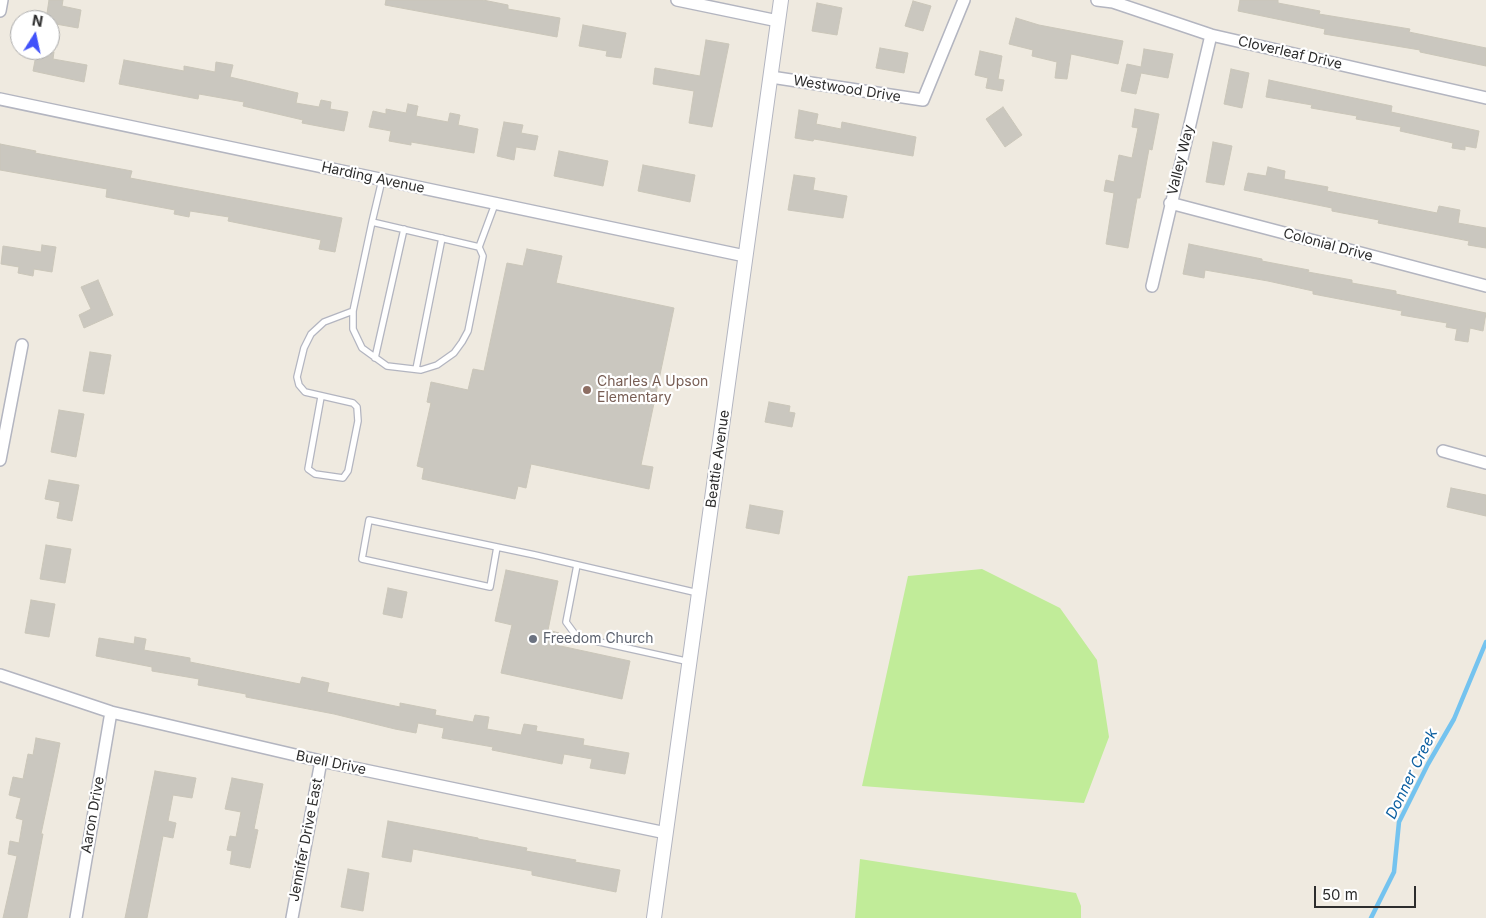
<!DOCTYPE html>
<style>
body{margin:0}
#map{position:relative;width:1486px;height:918px;overflow:hidden;background:#efeae0;font-family:Inter,sans-serif}
canvas{display:block}
.north{position:absolute;left:10px;top:10px;width:50px;height:50px;box-sizing:border-box;background:#fff;border:1px solid #ababab;border-radius:50%;rotate:10deg;font-size:14px;font-weight:700;line-height:20px;text-align:center;color:#2d2d2d}
.north::after{content:'';display:block;margin:auto;width:18px;height:22px;background:#4152fa;clip-path:polygon(50% 0,100% 100%,50% 72%,0 100%)}
.scale{position:absolute;left:1314px;top:886px;width:102px;height:22px;box-sizing:border-box;border:2px solid #2d2d2d;border-top:0;padding-left:6px;font-size:15px;line-height:18px;white-space:nowrap;color:#2d2d2d;-webkit-text-stroke:4px #fff;paint-order:stroke}
</style>
<div id="map">
<canvas width="1486" height="918"></canvas>
<div class="north">N</div>
<div class="scale">50 m</div>
</div>
<script>
const ctx = document.querySelector('canvas').getContext('2d');
ctx.lineJoin = 'round';
function paint(path, color) {
  ctx.fillStyle = color;
  ctx.fill(path, 'evenodd');
}
function poly(rows) {
  const path = new Path2D();
  for (const r of rows) {
    path.moveTo(r[0], r[1]);
    for (let i = 2; i < r.length; i += 2) path.lineTo(r[i], r[i + 1]);
  }
  return path;
}
function trace(path, color, width, dash) {
  ctx.strokeStyle = color;
  ctx.lineWidth = width;
  ctx.lineCap = dash ? 'butt' : 'round';
  ctx.setLineDash(dash || []);
  ctx.stroke(path);
}
function write(font, color, halo, rows, align = 'center') {
  ctx.font = font + ' Inter,sans-serif';
  ctx.lineWidth = 4.5;
  ctx.setLineDash([]);
  ctx.textBaseline = 'middle';
  ctx.strokeStyle = halo;
  ctx.fillStyle = color;
  for (const [text, x, y, turn = 0] of rows) {
    ctx.save();
    ctx.translate(x, y);
    ctx.rotate((+turn || 0) * Math.PI / 180);
    ctx.textAlign = isNaN(turn) ? turn : align;
    if (halo) ctx.strokeText(text, 0, 0);
    ctx.fillText(text, 0, 0);
    ctx.restore();
  }
}
const pitch = poly([
 [982,569,1060,608,1097,660,1109,737,1084,803,862,786,908,576],
 [860,859,1076,893,1081,906,1081,918,855,918]
]);
const stream = poly([
 [1371,918,1394,872,1399,822,1428,764,1454,719,1486,642]
]);
const building = poly([
 [49,0,63,0,62,6,81,10,78,28,50,23,50,20,46,20,49,0],
 [386,0,483,0,508,5,508,9,560,18,557,37,385,5,386,0],
 [1240,0,1278,0,1278,3,1320,11,1319,14,1410,29,1409,32,1486,48,1486,66,1420,52,1420,50,1324,34,1325,29,1238,11,1240,0],
 [913,1,931,6,923,31,905,26,913,1],
 [817,3,842,8,837,35,812,31,817,3],
 [1016,18,1039,25,1123,41,1118,64,1071,54,1067,79,1055,78,1057,62,1032,56,1033,50,1009,44,1016,18],
 [583,25,626,33,621,58,606,56,607,51,579,46,583,25],
 [706,40,729,44,712,127,689,123,694,91,653,84,655,68,700,76,706,40],
 [880,48,908,53,904,73,876,68,880,48],
 [1144,49,1173,54,1168,78,1141,73,1136,94,1121,91,1127,64,1141,67,1144,49],
 [37,50,54,52,53,59,87,65,84,82,33,71,37,50],
 [980,51,1002,56,998,79,1004,80,1002,91,986,88,988,78,975,75,980,51],
 [124,60,184,71,184,66,215,72,216,62,233,65,230,77,298,93,296,103,319,107,321,100,331,102,330,109,348,112,344,131,302,123,303,120,243,106,244,102,199,94,198,99,119,84,124,60],
 [1231,69,1249,73,1242,108,1224,104,1231,69],
 [1269,80,1392,106,1391,112,1479,131,1476,148,1465,146,1465,150,1452,148,1453,143,1400,131,1401,127,1356,119,1357,116,1311,108,1312,105,1266,97,1269,80],
 [408,104,418,106,416,116,448,122,450,113,460,115,458,125,478,129,474,153,411,142,411,145,389,141,391,131,369,127,373,111,386,114,386,109,406,113,408,104],
 [1003,107,1022,135,1005,147,986,119,1003,107],
 [1135,109,1159,114,1152,150,1149,149,1140,198,1137,198,1128,248,1106,244,1114,193,1104,191,1106,180,1114,182,1119,155,1132,158,1138,128,1132,127,1135,109],
 [799,110,818,114,816,124,841,129,842,122,916,137,913,156,814,139,813,141,795,138,799,110],
 [504,122,523,125,521,133,538,136,535,150,516,147,514,160,497,156,504,122],
 [1213,142,1232,146,1224,185,1206,182,1213,142],
 [0,144,36,151,35,153,132,171,130,178,342,218,335,252,319,249,321,240,228,221,229,217,190,211,189,217,174,214,175,210,106,197,107,189,0,170,0,144],
 [559,151,608,161,603,186,554,176,559,151],
 [643,165,695,175,690,202,638,191,643,165],
 [1268,167,1285,171,1284,179,1328,187,1327,191,1437,213,1439,206,1460,210,1458,223,1486,228,1486,248,1468,245,1469,241,1378,223,1379,220,1332,211,1332,208,1244,190,1248,173,1266,176,1268,167],
 [794,175,815,178,813,190,847,196,843,218,788,210,794,175],
 [1189,244,1262,259,1262,261,1309,270,1308,272,1352,280,1352,283,1396,291,1396,294,1486,313,1483,331,1470,328,1468,342,1455,340,1457,329,1446,327,1447,323,1401,315,1402,311,1313,294,1313,291,1268,281,1205,270,1204,278,1183,274,1189,244],
 [42,245,56,247,52,272,34,269,33,276,18,273,19,267,1,264,3,246,41,252,42,245],
 [527,249,562,256,556,283,674,308,641,465,653,467,649,489,531,464,526,488,518,486,515,499,422,479,424,468,417,466,431,403,427,402,431,382,468,390,473,369,484,371,507,263,523,266,527,249],
 [98,280,113,315,84,328,79,315,91,309,81,287,98,280],
 [90,352,111,355,104,394,83,391,90,352],
 [769,402,790,406,789,412,795,413,792,427,765,422,769,402],
 [59,410,84,414,76,457,51,452,59,410],
 [49,480,79,485,72,521,57,518,60,502,45,499,49,480],
 [1451,488,1486,495,1486,516,1447,507,1451,488],
 [750,505,783,511,779,534,746,528,750,505],
 [46,545,71,549,65,583,40,579,46,545],
 [506,570,558,581,548,630,559,633,556,645,630,661,622,699,501,673,512,625,495,621,506,570],
 [388,588,407,592,402,618,383,614,388,588],
 [31,600,55,604,49,637,25,633,31,600],
 [135,637,146,639,144,650,190,658,190,662,300,684,302,677,329,683,327,692,400,707,400,703,436,710,435,715,473,722,475,715,489,717,487,729,521,735,524,724,537,726,536,731,584,739,583,745,629,753,625,774,590,768,592,759,564,754,562,764,492,750,493,747,442,738,444,728,418,723,416,733,395,729,334,714,246,697,246,694,198,685,199,679,152,671,152,667,96,656,99,638,134,644,135,637],
 [36,738,60,743,54,773,41,834,43,834,27,918,3,918,17,856,8,854,10,841,19,843,23,820,16,818,21,798,9,795,13,777,23,779,28,754,33,755,36,738],
 [155,771,196,778,192,798,173,795,168,821,176,823,173,838,163,836,147,918,125,918,155,771],
 [232,778,263,784,254,829,258,830,250,868,230,864,232,851,227,850,230,836,236,837,241,812,225,809,232,778],
 [388,821,478,838,478,839,527,848,526,851,576,860,575,862,620,870,616,892,532,875,532,871,413,849,411,862,382,857,388,821],
 [348,869,369,873,363,911,341,907,348,869]
]);
const service = poly([
 [382,180,372,222,479,247,495,204],
 [372,222,353,311,353,329,362,348,387,366,421,370,437,365,454,353,462,342,468,331,483,256,479,247],
 [375,358,404,229],
 [416,369,442,238],
 [321,397,308,469,315,474,343,478,348,471,358,421,357,407,353,403,305,392,299,385,297,377,304,348,311,334,324,322,353,311],
 [497,547,490,587,362,559,369,520,497,547,535,555,698,593],
 [577,565,566,622,577,637,690,662]
]);
const minor = poly([
 [677,0,778,21],
 [1097,0,1113,2,1211,35,1486,98],
 [0,11,2,0],
 [771,77,923,100,964,0],
 [0,99,745,256],
 [1170,203,1486,286],
 [1152,286,1211,35],
 [1443,451,1486,463],
 [0,460,22,345],
 [0,675,111,712,321,761,666,833],
 [76,918,111,712],
 [292,918,321,761]
]);
const tertiary = poly([
 [654,918,781,0]
]);
const markers = [
 [587,390,5,"#8d6e63"],
 [533,639,5,"#6b7280"]
];
const streetNames = [
 ["Cloverleaf Drive",1290,53,13],
 ["Westwood Drive",847,89,9],
 ["Valley Way",1181,160,-76],
 ["Harding Avenue",373,178,12],
 ["Colonial Drive",1328,245,15],
 ["Beattie Avenue",718,459,-82],
 ["Buell Drive",331,763,12],
 ["Aaron Drive",93,815,-80],
 ["Jennifer Drive East",306,840,-79]
];
const educationNames = [
 ["Charles A Upson",597,382],
 ["Elementary",597,398]
];
const worshipNames = [
 ["Freedom Church",543,639]
];
const waterNames = [
 ["Donner Creek",1412,774,-64]
];
paint(pitch, '#c1ec99');
trace(stream, '#74c3ef', 4.5);
paint(building, '#cac7bf');
trace(building, '#cac6b9', 1);
trace(service, '#b3b5c0', 8);
trace(minor, '#b3b5c0', 14);
trace(tertiary, '#b3b5c0', 16);
trace(service, '#fff', 5.5);
trace(minor, '#fff', 11);
trace(tertiary, '#fff', 14);
for (const [x, y, r, color] of markers) {
  const dot = new Path2D();
  dot.arc(x, y, r, 0, 2 * Math.PI);
  ctx.fillStyle = color;
  ctx.fill(dot);
  trace(dot, '#fff', 2);
}
write('14px', '#2d2d2d', '#fff', streetNames);
write('14px', '#785e54', '#fff', educationNames, 'left');
write('14px', '#5b616d', '#fff', worshipNames, 'left');
write('italic 15px', '#0d60a1', '#fff', waterNames);
</script>
